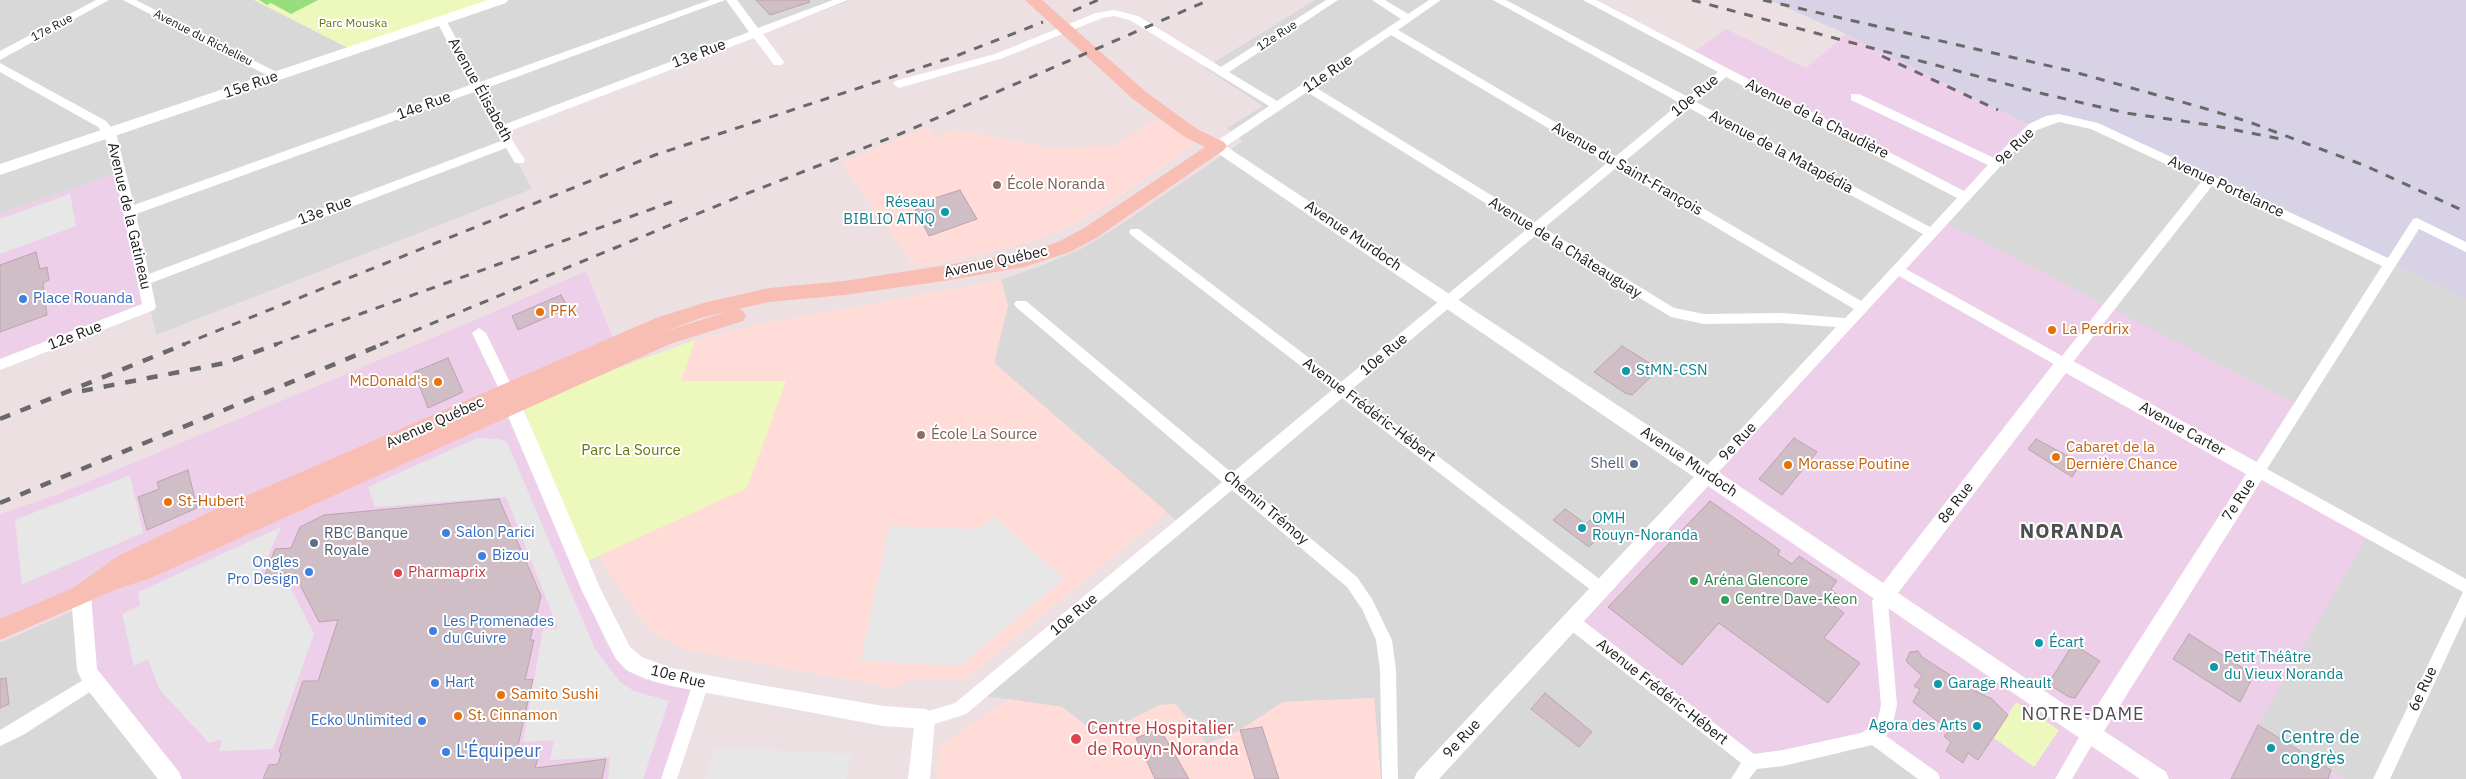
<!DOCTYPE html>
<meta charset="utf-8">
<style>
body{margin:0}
canvas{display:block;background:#ede0e3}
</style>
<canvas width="2466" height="779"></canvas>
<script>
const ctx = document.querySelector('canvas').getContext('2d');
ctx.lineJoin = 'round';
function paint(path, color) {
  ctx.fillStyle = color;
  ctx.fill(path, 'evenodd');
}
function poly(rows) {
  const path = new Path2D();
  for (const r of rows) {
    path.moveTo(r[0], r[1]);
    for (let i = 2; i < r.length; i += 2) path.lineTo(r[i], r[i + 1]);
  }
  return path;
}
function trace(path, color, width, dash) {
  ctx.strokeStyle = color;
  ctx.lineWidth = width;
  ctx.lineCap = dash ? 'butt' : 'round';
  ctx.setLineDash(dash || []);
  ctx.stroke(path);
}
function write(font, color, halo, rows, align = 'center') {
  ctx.font = font + ' "IBM Plex Sans",sans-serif';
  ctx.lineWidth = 4;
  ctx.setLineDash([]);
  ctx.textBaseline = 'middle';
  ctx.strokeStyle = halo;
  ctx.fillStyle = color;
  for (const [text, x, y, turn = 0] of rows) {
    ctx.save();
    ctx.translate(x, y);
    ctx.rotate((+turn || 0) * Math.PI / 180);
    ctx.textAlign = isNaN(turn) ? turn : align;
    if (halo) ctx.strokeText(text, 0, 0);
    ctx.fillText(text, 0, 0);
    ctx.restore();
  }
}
const residential = poly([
 [0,0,254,0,288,17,501,0,851,0,501,132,532,189,156,335,121,172,0,214],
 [1315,0,1588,0,1725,72,2006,153,2050,119,2083,122,2466,299,2466,779,1381,779,1374,698,1283,702,1240,730,1207,744,1120,725,1097,734,1062,707,978,695,1181,525,994,363,1008,306,1001,280,1043,265,1083,248,1120,225,1243,141,1227,128,1263,106,1205,68],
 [81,607,171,779,0,779,0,643]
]);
const commercial = poly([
 [1726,29,1806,68,1846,34,2033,127,1966,197,1691,54],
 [121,172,149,307,0,365,0,214],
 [1943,221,2300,406,2258,471,2369,533,2258,725,2345,779,1932,779,1873,736,1752,762,1571,621],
 [586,271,613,338,496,391,607,645,624,669,645,680,701,683,669,779,171,779,93,681,80,595,0,625,0,514,61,493,480,318]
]);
const industrial = poly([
 [1763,0,2466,0,2466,299,2094,126,2059,118,2033,127,1846,34,1774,2]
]);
const education = poly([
 [1161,117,1199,141,1107,206,1070,226,1034,241,988,253,915,267,841,163,927,127,935,136,955,129,1046,147,1114,146],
 [1001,280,1008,306,994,363,1167,512,967,678,956,680,909,679,894,688,683,649,655,634,638,615,599,556,747,487,785,382,681,381,695,340,754,325],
 [1374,698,1381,779,936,779,940,746,1008,699,1062,707,1097,734,1120,725,1159,705,1176,704,1207,744,1240,730,1283,702]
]);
const park = poly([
 [254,0,501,0,352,50],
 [695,340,681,381,786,381,747,488,581,564,524,407,624,366],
 [2016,702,2059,730,2034,767,1994,738]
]);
const pitch = poly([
 [259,0,318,0,291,14,271,3,267,5]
]);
const parking = poly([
 [70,194,76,226,0,254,0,219],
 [477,438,498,439,507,442,595,649,620,682,634,691,669,701,643,779,608,779,610,757,550,760,554,740,523,742,543,629,558,628,506,497,375,507,368,487],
 [130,475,143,533,22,584,15,520],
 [995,517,1064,579,960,666,861,661,889,526,979,529],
 [281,527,255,585,289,585,314,634,273,749,219,751,222,739,209,743,159,689,148,659,134,666,122,614,140,606,138,592],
 [715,748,851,754,846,779,703,779,707,776]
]);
const building = poly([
 [756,0,809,0,810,2,770,15,756,0],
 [960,190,977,219,929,236,913,205,960,190],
 [36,252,40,269,47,267,49,280,43,283,47,315,0,332,0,265,36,252],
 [561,295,568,308,518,330,512,316,561,295],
 [1622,346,1659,369,1632,395,1625,393,1594,372,1622,346],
 [448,358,463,392,428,408,414,372,448,358],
 [1794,438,1817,452,1782,495,1759,479,1794,438],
 [2036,439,2081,463,2072,477,2028,449,2036,439],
 [188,470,197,508,147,530,138,497,159,489,157,482,188,470],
 [499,499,541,596,530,640,534,640,525,680,533,679,517,750,528,749,538,758,535,768,606,759,602,779,263,779,269,765,278,764,281,754,279,751,303,681,318,681,338,620,319,622,296,577,262,583,275,549,291,548,300,527,324,515,499,499],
 [1710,501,1780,550,1778,555,1792,564,1799,556,1837,581,1831,589,1838,596,1832,604,1844,613,1824,638,1860,663,1828,703,1719,623,1682,665,1608,607,1710,501],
 [1565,509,1586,524,1590,520,1605,531,1589,547,1553,520,1565,509],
 [2189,634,2254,675,2240,702,2173,659,2189,634],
 [2073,644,2100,661,2075,698,2069,697,2048,684,2073,644],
 [1918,651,1922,657,1961,682,1960,684,1992,699,2008,715,1978,760,1968,753,1963,763,1946,751,1951,742,1944,736,1949,730,1913,702,1920,689,1914,686,1922,676,1906,661,1910,652,1918,651],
 [6,678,9,704,0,708,0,679,6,678],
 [1545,693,1592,732,1579,747,1531,709,1545,693],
 [2258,725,2331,770,2328,779,2231,779,2258,725],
 [1262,727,1279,779,1255,779,1240,730,1262,727],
 [1160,729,1189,779,1155,779,1136,738,1160,729]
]);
const minor = poly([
 [96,0,109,0,0,60,0,51,96,0],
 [123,0,136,0,284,76,282,79,274,79,123,0],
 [710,0,725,0,484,89,503,125,749,32,726,0,737,0,758,28,833,0,848,0,763,34,784,62,782,65,774,65,754,38,507,132,525,160,523,163,515,163,506,148,151,283,156,307,154,310,0,370,0,359,142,304,115,172,104,134,98,127,0,72,0,63,106,121,116,133,134,205,470,85,436,20,437,18,441,17,446,20,480,82,710,0],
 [474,92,501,141,149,274,136,214,474,92],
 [1326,0,1338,0,1229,72,1277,101,1401,19,1372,0,1385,0,1408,14,1429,0,1441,0,1398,30,1615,157,1680,103,1493,0,1506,0,1688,97,1718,72,1583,0,1596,0,1964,191,1988,165,1851,100,1851,94,1859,94,1994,158,2029,124,2046,116,2059,114,2098,123,2388,258,2413,219,2417,218,2466,242,2466,252,2419,229,2267,469,2466,579,2466,615,2390,779,2373,779,2463,592,2253,475,2251,471,2382,266,2212,186,2069,367,2059,367,1899,276,1713,478,1708,480,1703,478,1701,474,1703,470,1836,327,1782,323,1704,324,1671,317,1536,235,1351,390,1606,584,1609,589,1606,594,1601,596,1596,594,1342,398,1243,482,1357,577,1372,599,1392,640,1396,670,1398,779,1382,779,1380,670,1376,640,1362,609,1347,587,1232,490,966,714,925,727,919,724,917,719,919,714,955,703,1222,482,1016,307,1014,304,1016,301,1026,301,1232,473,1332,390,1131,235,1129,232,1131,229,1139,229,1341,382,1527,229,1307,92,1222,149,1214,149,1212,146,1214,143,1269,106,1130,20,1114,16,1102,18,1003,58,899,88,893,84,895,81,995,54,1096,13,1114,10,1138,16,1221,67,1326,0],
 [1391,35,1607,163,1535,222,1315,87,1391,35],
 [1726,77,1957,198,1930,227,1696,102,1726,77],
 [1689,108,1923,234,1861,301,1624,162,1689,108],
 [2059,122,2091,129,2202,181,2062,356,1906,269,2020,145,2037,130,2059,122],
 [1616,168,1854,309,1845,318,1782,313,1704,314,1674,308,1544,228,1616,168],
 [479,328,486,333,514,391,512,395,507,396,502,395,500,391,472,333,479,328],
 [1885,588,1890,590,1893,595,1888,603,1897,705,1892,727,1886,736,1938,773,1940,779,1918,779,1872,745,1783,766,1757,769,1749,779,1731,779,1741,763,1565,626,1563,621,1565,616,1571,614,1577,616,1754,754,1783,750,1861,733,1877,723,1881,705,1872,601,1880,590,1885,588],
 [93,674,99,676,101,681,99,686,23,735,0,746,0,730,93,674],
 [701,676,707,678,709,683,677,779,661,779,693,683,695,678,701,676],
 [2091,725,2097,727,2099,733,2072,779,2055,779,2085,727,2091,725]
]);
const tertiary = poly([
 [488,0,508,0,506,3,0,175,0,164,488,0],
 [1218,141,1714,469,1883,583,2058,358,2064,356,2264,466,2267,471,2264,476,2104,731,2166,772,2169,779,2140,779,1708,486,1439,779,1414,779,1417,772,1694,477,1213,150,1210,146,1213,142,1218,141],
 [2066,373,2246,474,2088,720,1898,593,2066,373],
 [507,385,513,387,516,392,600,588,630,647,642,657,671,668,749,683,883,706,925,709,932,712,935,719,930,779,908,779,914,728,883,726,671,686,652,681,628,671,616,659,582,591,498,392,501,387,507,385],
 [81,586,88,589,91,595,97,669,179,772,182,779,158,779,86,688,80,677,77,670,71,595,74,589,81,586]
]);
const secondary = poly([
 [1025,0,1042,0,1146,92,1197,129,1224,142,1227,146,1224,150,1096,238,1070,252,1024,267,944,281,844,295,769,302,738,309,743,311,746,316,743,321,670,344,151,578,117,589,0,640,0,619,73,588,118,556,216,509,656,318,703,303,769,288,844,281,1023,253,1058,242,1084,228,1205,147,1185,137,1134,100,1025,0],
 [726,312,663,332,660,333,704,317,726,312]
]);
const railFar1 = poly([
 [1692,0,2044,94,2126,113,2210,125,2281,139],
 [1763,0,2067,70,2200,107,2249,122,2366,166,2466,212],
 [1073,11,1098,0],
 [1882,56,1998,110],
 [182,345,655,155,956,56,1043,22],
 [274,345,674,201],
 [380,345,743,195,900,134,1209,0]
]);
const rail = poly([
 [82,391,225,363,277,344],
 [0,419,185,344],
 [0,503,383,344]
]);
const markers = [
 [997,185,5,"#8d6e63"],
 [945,212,5,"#0f9aa8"],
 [23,299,5,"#3f7fe0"],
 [540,312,5,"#e8710a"],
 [2052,330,5,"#e8710a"],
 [1626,371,5,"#0f9aa8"],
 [438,382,5,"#e8710a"],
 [921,435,5,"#8d6e63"],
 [2056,457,5,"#e8710a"],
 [1634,464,5,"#5c6f8a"],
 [1788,465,5,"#e8710a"],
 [168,502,5,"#e8710a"],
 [1582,528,5,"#0f9aa8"],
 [446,533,5,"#3f7fe0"],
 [314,543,5,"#5c6f8a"],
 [482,556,5,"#3f7fe0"],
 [309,572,5,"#3f7fe0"],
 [398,573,5,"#e0444e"],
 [1694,581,5,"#2e9e5b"],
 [1725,600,5,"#2e9e5b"],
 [433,631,5,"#3f7fe0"],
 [2039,643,5,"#0f9aa8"],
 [2214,667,5,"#0f9aa8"],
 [435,683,5,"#3f7fe0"],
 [1938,684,5,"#0f9aa8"],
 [501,695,5,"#e8710a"],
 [458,716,5,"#e8710a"],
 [422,721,5,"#3f7fe0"],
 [1977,726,5,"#0f9aa8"],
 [1076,739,6,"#e0444e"],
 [2271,748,5,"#0f9aa8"],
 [446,752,5,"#3f7fe0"]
];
const farParknames = [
 ["Parc Mouska",353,24]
];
const farStreetnames = [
 ["17e Rue",52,28,-28],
 ["12e Rue",1277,36,-33],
 ["Avenue du Richelieu",203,38,27]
];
const streetNames = [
 ["13e Rue",699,54,-21],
 ["11e Rue",1328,74,-34],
 ["15e Rue",251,85,-19],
 ["Avenue Élisabeth",480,90,61],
 ["10e Rue",1695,96,-40],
 ["14e Rue",424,106,-20],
 ["Avenue de la Chaudière",1817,119,27],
 ["9e Rue",2015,147,-44],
 ["Avenue de la Matapédia",1781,152,28],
 ["Avenue du Saint-François",1627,169,30],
 ["Avenue Portelance",2226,187,25],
 ["13e Rue",325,211,-21],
 ["Avenue de la Gatineau",129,216,77],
 ["Avenue Murdoch",1353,236,34],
 ["Avenue de la Châteauguay",1565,248,32],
 ["Avenue Québec",996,262,-12],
 ["12e Rue",75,336,-21],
 ["10e Rue",1384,355,-40],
 ["Avenue Frédéric-Hébert",1369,410,37],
 ["Avenue Québec",435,423,-24],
 ["Avenue Carter",2182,429,29],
 ["9e Rue",1738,442,-47],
 ["Avenue Murdoch",1689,462,34],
 ["7e Rue",2239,500,-57],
 ["8e Rue",1956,503,-52],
 ["Chemin Trémoy",1266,508,40],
 ["10e Rue",1074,615,-40],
 ["10e Rue",678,677,14],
 ["6e Rue",2423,689,-65],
 ["Avenue Frédéric-Hébert",1662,692,38],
 ["9e Rue",1462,739,-47]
];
const educationNames = [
 ["École Noranda",1007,185],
 ["École La Source",931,435]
];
const cultureNames = [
 ["Réseau",935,203,"right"],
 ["BIBLIO ATNQ",935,220,"right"],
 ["StMN-CSN",1636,371],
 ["OMH",1592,519],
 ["Rouyn-Noranda",1592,536],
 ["Écart",2049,643],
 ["Petit Théâtre",2224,658],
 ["du Vieux Noranda",2224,675],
 ["Garage Rheault",1948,684],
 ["Agora des Arts",1967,726,"right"]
];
const shopNames = [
 ["Place Rouanda",33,299],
 ["Salon Parici",456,533],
 ["Bizou",492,556],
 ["Ongles",299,563,"right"],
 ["Pro Design",299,580,"right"],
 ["Les Promenades",443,622],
 ["du Cuivre",443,639],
 ["Hart",445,683],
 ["Ecko Unlimited",412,721,"right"]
];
const foodNames = [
 ["PFK",550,312],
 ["La Perdrix",2062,330],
 ["McDonald's",428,382,"right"],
 ["Cabaret de la",2066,448],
 ["Dernière Chance",2066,465],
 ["Morasse Poutine",1798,465],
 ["St-Hubert",178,502],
 ["Samito Sushi",511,695],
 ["St. Cinnamon",468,716]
];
const parkNames = [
 ["Parc La Source",631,451]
];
const serviceNames = [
 ["Shell",1624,464],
 ["RBC Banque",324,534,"left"],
 ["Royale",324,551,"left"]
];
const healthNames = [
 ["Pharmaprix",408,573]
];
const leisureNames = [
 ["Aréna Glencore",1704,581],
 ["Centre Dave-Keon",1735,600]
];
const quarterNames = [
 ["NOTRE-DAME",2083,715]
];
const nearHealthnames = [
 ["Centre Hospitalier",1087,729],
 ["de Rouyn-Noranda",1087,750]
];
const nearCulturenames = [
 ["Centre de",2281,738],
 ["congrès",2281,759]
];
const nearShopnames = [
 ["L'Équipeur",456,752]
];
const districtNames = [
 ["NORANDA",2072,532]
];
paint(residential, '#d9d8d9');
paint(commercial, '#eecfea');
paint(industrial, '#d8d2e6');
paint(education, '#ffdcd8');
paint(park, '#edf9bc');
paint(pitch, '#98dd7e');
paint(parking, '#e7e7e7');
paint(building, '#cfbec6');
trace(building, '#bea3af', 1);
paint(minor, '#fff');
paint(tertiary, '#fff');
paint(secondary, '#f9beb3');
trace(railFar1, '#696969', 3, [9, 9]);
trace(rail, '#696969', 4.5, [11, 11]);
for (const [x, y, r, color] of markers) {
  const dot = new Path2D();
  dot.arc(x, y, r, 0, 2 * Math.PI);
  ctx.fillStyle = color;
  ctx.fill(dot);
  trace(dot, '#fff', 2);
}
write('12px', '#62770b', '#fff', farParknames);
write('12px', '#1b1b1b', '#fff', farStreetnames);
write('15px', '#1b1b1b', '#fff', streetNames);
write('15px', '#785e54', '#fff', educationNames, 'left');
write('15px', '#0d838f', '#fff', cultureNames, 'left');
write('15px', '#366cbe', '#fff', shopNames, 'left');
write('15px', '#c56008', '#fff', foodNames, 'left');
write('15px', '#62770b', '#fff', parkNames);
write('15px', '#4e5e75', '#fff', serviceNames, 'right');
write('15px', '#be3a42', '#fff', healthNames, 'left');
write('15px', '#27864d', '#fff', leisureNames, 'left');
ctx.letterSpacing = '1px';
write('18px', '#4e4e4e', '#fff', quarterNames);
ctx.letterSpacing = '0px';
write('18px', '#be3a42', '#fff', nearHealthnames, 'left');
write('18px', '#0d838f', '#fff', nearCulturenames, 'left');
write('18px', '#366cbe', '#fff', nearShopnames, 'left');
ctx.letterSpacing = '1px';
write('bold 20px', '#4e4e4e', '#fff', districtNames);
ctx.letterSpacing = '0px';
</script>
